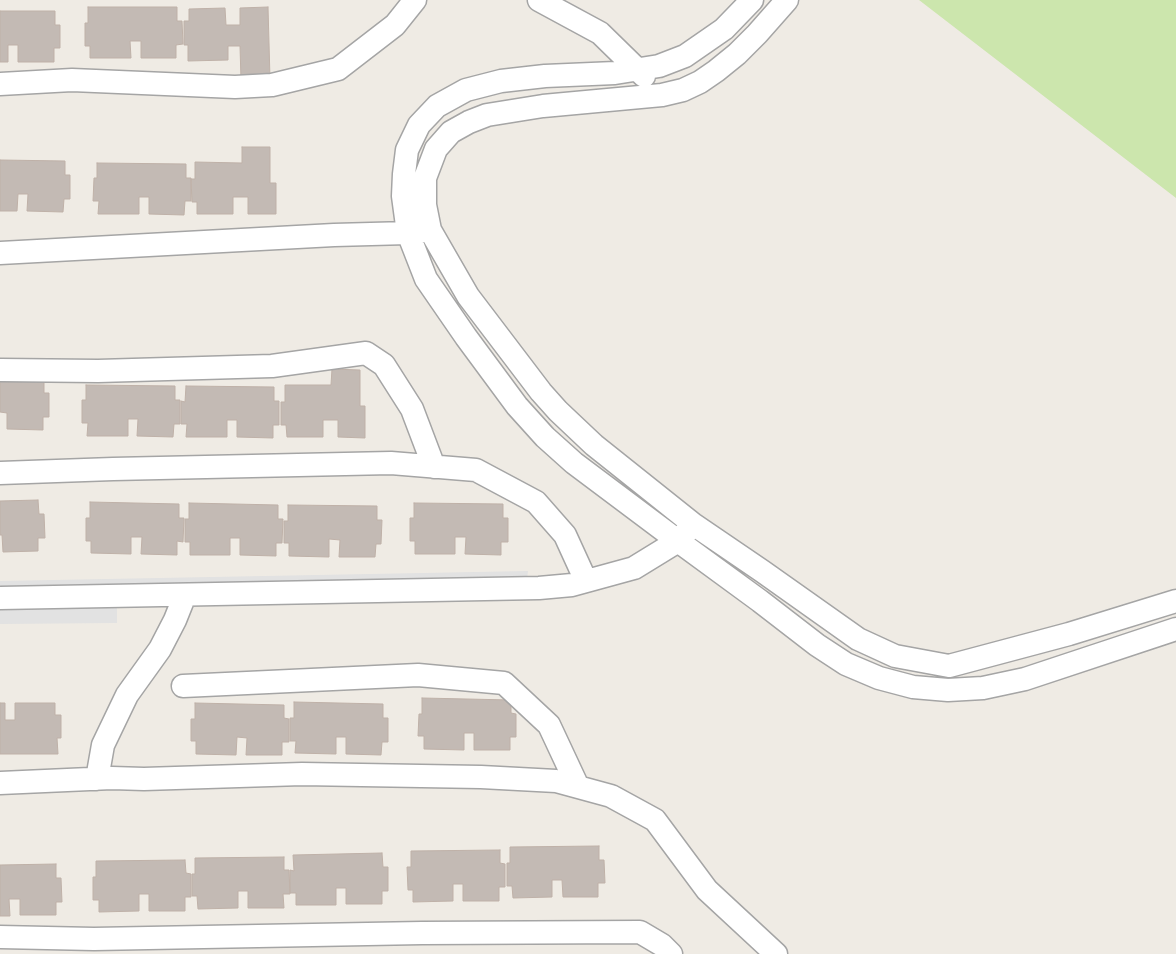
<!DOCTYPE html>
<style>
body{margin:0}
canvas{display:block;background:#efebe4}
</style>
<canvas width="1176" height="954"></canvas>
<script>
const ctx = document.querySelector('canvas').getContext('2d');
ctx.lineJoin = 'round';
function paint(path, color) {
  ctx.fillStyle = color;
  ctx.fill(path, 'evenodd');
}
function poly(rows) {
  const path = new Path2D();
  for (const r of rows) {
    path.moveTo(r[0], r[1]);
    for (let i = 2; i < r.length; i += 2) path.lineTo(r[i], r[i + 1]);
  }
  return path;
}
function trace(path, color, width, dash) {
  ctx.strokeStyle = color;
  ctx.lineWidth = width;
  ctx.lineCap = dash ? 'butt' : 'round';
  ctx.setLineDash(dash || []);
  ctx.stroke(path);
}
const grass = poly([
 [919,0,1176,0,1176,198]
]);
const parking = poly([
 [528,571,527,579,0,590,0,581],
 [117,605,117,623,0,624,0,608]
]);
const building = poly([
 [88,7,177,7,177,21,182,21,183,44,176,45,176,58,141,58,141,41,130,41,131,58,90,58,90,46,85,46,85,23,88,23,88,7],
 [268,7,270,79,241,80,240,46,228,46,228,60,188,61,188,45,184,45,184,21,189,21,189,9,225,8,226,25,240,25,240,8,268,7],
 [0,11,55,11,55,25,60,25,60,48,54,48,54,62,18,62,18,45,8,45,8,62,0,62,0,11],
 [242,147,270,147,270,183,276,183,276,214,248,214,248,197,233,197,233,214,197,214,197,202,192,202,191,179,195,179,195,162,242,163,242,147],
 [0,160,65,161,65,175,70,175,70,199,64,199,63,212,27,211,28,194,18,194,17,211,0,211,0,160],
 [97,163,186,164,186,178,191,178,191,201,185,201,184,215,149,214,149,197,139,197,139,214,98,214,99,201,93,201,94,178,97,178,97,163],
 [332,369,360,370,360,406,365,406,365,438,338,437,338,420,323,420,323,437,287,437,286,425,281,425,281,402,285,402,285,385,331,385,332,369],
 [0,379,44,379,44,393,49,393,49,417,43,417,43,430,7,429,7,413,0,412,0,379],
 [86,385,175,386,175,400,180,400,180,424,174,424,173,437,137,436,138,419,128,419,128,436,87,436,88,423,82,423,82,400,86,400,86,385],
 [186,386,274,387,274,401,279,401,279,425,273,425,273,438,237,437,237,420,227,420,227,437,186,437,187,424,181,424,181,401,185,402,186,386],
 [38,500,39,514,44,514,45,538,38,538,38,551,3,552,2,535,0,535,0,501,38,500],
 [90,502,179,504,179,518,184,518,183,542,177,541,177,555,141,554,142,537,131,537,131,554,91,553,91,541,86,541,86,518,90,518,90,502],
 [189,503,278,505,278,519,283,519,282,543,276,543,276,556,240,555,240,538,230,538,230,555,190,555,190,542,185,542,185,519,189,519,189,503],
 [414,503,503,504,503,518,508,518,508,542,501,542,501,555,465,554,466,537,455,537,455,554,415,554,415,541,410,541,410,518,414,518,414,503],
 [288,505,377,506,377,520,382,520,381,544,376,544,375,557,339,557,340,540,329,539,329,557,289,556,289,543,284,543,284,521,288,521,288,505],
 [422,698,511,700,511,713,516,714,516,737,510,737,510,750,474,750,474,733,464,733,464,750,424,749,424,736,418,736,419,714,422,714,422,698],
 [294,702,383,704,383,718,388,718,388,742,382,742,381,755,346,754,346,737,336,737,336,754,295,753,296,741,290,741,290,718,294,718,294,702],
 [0,703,5,703,5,720,15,720,15,703,55,703,55,715,61,715,61,738,57,738,58,754,0,754,0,703],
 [195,703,284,705,284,718,289,719,289,742,282,742,282,755,246,755,247,738,237,737,236,755,196,754,196,741,191,741,191,719,195,719,195,703],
 [599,846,599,860,604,860,605,883,598,883,598,897,563,897,562,880,552,880,552,897,513,898,512,886,507,886,507,863,510,863,510,847,599,846],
 [500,850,500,863,505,864,505,887,499,887,499,901,463,901,463,884,453,884,453,901,413,902,413,890,408,890,407,867,411,867,411,851,500,850],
 [382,853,383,867,388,867,388,891,382,891,382,904,346,904,346,888,336,888,336,905,296,905,296,893,290,893,290,870,294,871,293,855,382,853],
 [284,857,284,870,289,870,290,894,283,894,284,908,248,908,248,891,238,891,238,908,198,909,197,896,192,896,192,874,195,874,195,858,284,857],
 [185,860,186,873,191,874,191,897,185,897,185,911,149,911,149,894,139,894,139,911,99,912,99,900,93,900,93,877,96,877,96,861,185,860],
 [56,864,56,878,61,878,62,902,56,902,56,915,20,915,20,899,9,899,10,916,0,916,0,865,56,864]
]);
const minor = poly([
 [539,0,600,33,644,76],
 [752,0,724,29,685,56,659,66,615,73,545,76,501,81,466,90,437,106,419,125,407,150,404,174,403,196,408,233,426,279,466,337,517,406,545,437,574,463,678,541,760,601,817,645,846,664,879,678,913,687,948,690,983,688,1025,679,1176,629],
 [787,0,757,34,737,54,716,71,700,82,683,90,662,95,543,106,487,115,469,122,451,132,436,149,425,178,425,205,430,230,468,296,541,392,558,411,594,445,693,524,762,571,858,639,895,656,949,666,1069,634,1176,601],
 [0,84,72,80,235,87,272,85,338,69,395,25,415,0],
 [0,253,334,235,408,233,422,231],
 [0,370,98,371,272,366,366,353,384,365,412,409,434,467],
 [0,473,113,469,391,463,476,470,536,502,565,535,586,581],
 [0,598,539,588,572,585,634,568,678,541,688,530],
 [183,686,418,675,504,683,549,725,578,787],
 [97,779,103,745,127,695,160,649,175,620,185,595],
 [0,783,112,778,144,779,302,774,481,777,556,781,611,796,655,820,707,890,776,954],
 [0,937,94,939,422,933,640,932,662,945,671,954]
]);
paint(grass, '#cce6ad');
paint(parking, '#e2e2e2');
paint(building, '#c3bab4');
trace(building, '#bfb1a8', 1);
trace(minor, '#a5a5a5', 25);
trace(minor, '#fff', 22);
</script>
